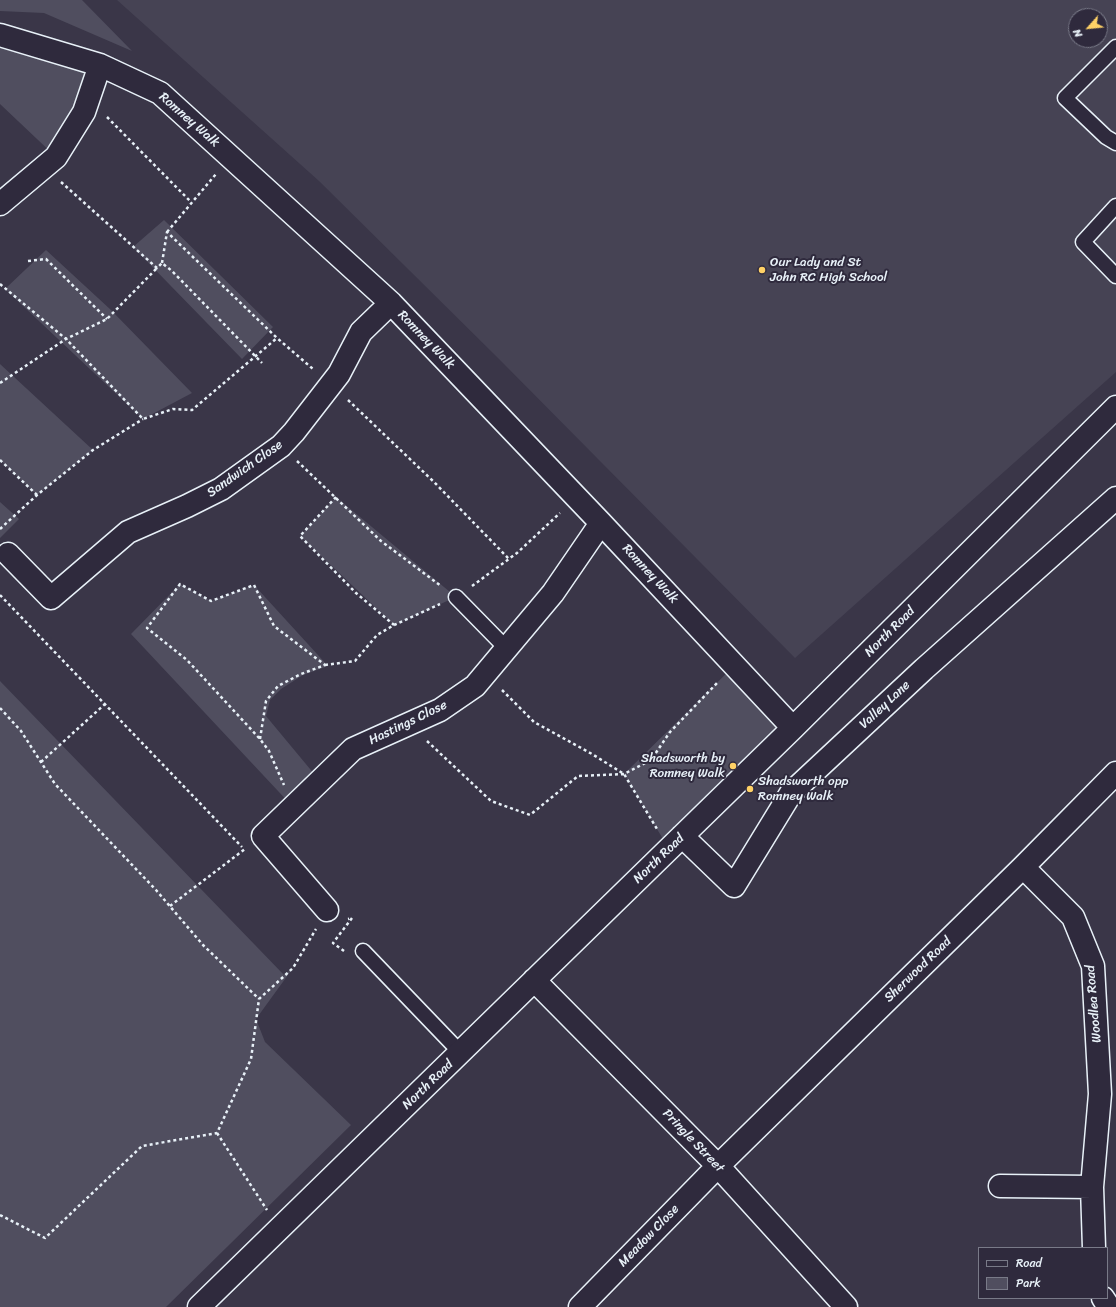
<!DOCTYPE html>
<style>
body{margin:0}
#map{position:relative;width:1116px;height:1307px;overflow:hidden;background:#3a3648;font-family:Sriracha,sans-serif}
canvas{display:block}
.legend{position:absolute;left:978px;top:1247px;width:130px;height:52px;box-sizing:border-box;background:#2f2a3d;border:1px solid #797a88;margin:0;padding:5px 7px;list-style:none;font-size:12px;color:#e8f1f8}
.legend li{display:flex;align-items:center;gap:8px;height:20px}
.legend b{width:20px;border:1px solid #797a88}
.north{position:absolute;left:1068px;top:8px;width:40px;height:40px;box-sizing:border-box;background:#2f2a3d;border:1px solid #797a88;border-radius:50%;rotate:243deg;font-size:11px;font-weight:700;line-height:16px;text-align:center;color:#e8f1f8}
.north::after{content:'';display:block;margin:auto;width:14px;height:18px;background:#ffd166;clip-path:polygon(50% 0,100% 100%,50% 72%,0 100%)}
</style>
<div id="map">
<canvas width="1116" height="1307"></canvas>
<ul class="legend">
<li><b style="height:5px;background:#2f2a3d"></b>Road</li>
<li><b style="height:11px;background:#504e5f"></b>Park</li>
</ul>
<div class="north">N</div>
</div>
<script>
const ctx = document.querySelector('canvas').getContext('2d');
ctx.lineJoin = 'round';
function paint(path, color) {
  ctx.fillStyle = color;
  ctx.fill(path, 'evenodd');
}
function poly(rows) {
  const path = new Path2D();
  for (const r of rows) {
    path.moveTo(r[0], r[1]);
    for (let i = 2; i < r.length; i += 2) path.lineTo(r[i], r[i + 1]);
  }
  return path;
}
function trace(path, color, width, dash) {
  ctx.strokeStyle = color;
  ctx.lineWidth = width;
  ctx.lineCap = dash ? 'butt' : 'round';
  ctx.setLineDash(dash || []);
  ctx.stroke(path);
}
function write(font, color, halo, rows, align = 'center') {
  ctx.font = font + ' Sriracha,sans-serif';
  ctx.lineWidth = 4;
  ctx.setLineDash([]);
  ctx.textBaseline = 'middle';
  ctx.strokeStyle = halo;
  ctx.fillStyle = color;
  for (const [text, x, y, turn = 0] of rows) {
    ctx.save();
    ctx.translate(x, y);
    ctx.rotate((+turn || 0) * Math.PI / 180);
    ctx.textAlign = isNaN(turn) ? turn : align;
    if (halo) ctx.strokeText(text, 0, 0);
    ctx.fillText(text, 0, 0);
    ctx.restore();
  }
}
const built = poly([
 [117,0,1116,0,1116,372,795,658,499,359,319,181],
 [1076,16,1100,16,1100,40,1076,40]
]);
const green = poly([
 [0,0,82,0,132,51,44,13,0,11],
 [0,35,100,65,56,157,0,104],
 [164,220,273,327,242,359,133,247],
 [46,250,111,310,192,393,143,419,5,289],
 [0,364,93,450,37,495,0,460],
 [336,497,456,597,394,625,300,536],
 [0,502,19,519,0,538],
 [180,584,211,601,254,585,328,666,303,675,281,689,270,700,266,716,320,781,293,807,131,634],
 [735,665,793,728,669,849,624,774],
 [0,681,284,975,293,968,256,1019,265,1042,351,1125,166,1307,0,1307]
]);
const path = poly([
 [107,117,191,202],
 [61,182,157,268,162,263,172,271,262,363],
 [167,232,216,174],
 [28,261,46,259,107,319],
 [162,263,167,232,277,338,313,369],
 [0,284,66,339,143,419,173,409,192,410,277,338],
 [0,383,66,339,107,319,157,268],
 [348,400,434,482,509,559],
 [0,460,37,495],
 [297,461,381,541,441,586],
 [336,497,300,536,356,593,394,625],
 [0,529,37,495,93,450,143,419],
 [472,586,517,553,560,513],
 [0,595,242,847],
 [325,665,355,661,377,635,394,625,440,604],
 [502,690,534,722,592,754,624,774,657,829],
 [0,708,21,731,55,784,156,890,203,945,259,999],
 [260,739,266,701,278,686,301,674,325,665,274,626,254,585,211,601,180,584,147,628,187,660,260,739,269,751,284,785],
 [427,741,491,801,530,815,578,776,624,774,651,760,670,732,718,682],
 [41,762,105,704],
 [170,906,245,849],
 [344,951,333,943,352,918,348,919],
 [217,1133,267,1210],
 [0,1215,45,1238,142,1146,217,1133,251,1059,259,999,293,968,316,929]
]);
const service = poly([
 [1116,47,1065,98,1106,137,1116,143],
 [1116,206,1083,242,1116,276],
 [456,597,507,649],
 [363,951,461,1053]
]);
const minor = poly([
 [0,35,100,65,160,93,391,303,601,523,793,728],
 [0,204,56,157,84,112,100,65],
 [8,554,51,598,128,532,187,506,221,489,281,446,294,432,339,374,361,332,391,303],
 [682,836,734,886,791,793,924,669,1116,498],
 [1023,867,1073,917,1093,966,1100,1094,1092,1187,1094,1248],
 [327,910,263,836,353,749,440,710,475,686,553,593,601,523],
 [534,980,718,1166,846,1307],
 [1000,1186,1092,1187],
 [1103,1298,1109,1307],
 [199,1307,793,728,1116,407],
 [580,1307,718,1166,1023,867,1116,773]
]);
const markers = [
 [762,270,4,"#ffd166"],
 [733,766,4,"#ffd166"],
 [750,789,4,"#ffd166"]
];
const streetNames = [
 ["Romney Walk",189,120,41],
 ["Romney Walk",426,340,46],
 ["Sandwich Close",245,469,-35],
 ["Romney Walk",650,574,47],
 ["North Road",890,632,-45],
 ["Valley Lane",885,705,-43],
 ["Hastings Close",408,723,-26],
 ["North Road",659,859,-44],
 ["Sherwood Road",918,970,-44],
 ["Woodlea Road",1094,1004,-95],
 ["North Road",428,1085,-44],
 ["Pringle Street",693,1141,46],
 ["Meadow Close",649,1236,-46]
];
const poiNames = [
 ["Our Lady and St",770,263],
 ["John RC High School",770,278],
 ["Shadsworth by",725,759,"right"],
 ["Romney Walk",725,774,"right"],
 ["Shadsworth opp",758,782],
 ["Romney Walk",758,797]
];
paint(built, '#464354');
paint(green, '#504e5f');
trace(service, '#e8f1f8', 17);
trace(minor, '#e8f1f8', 25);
trace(path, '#e8f1f8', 2.5, [3, 3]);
trace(service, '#2f2a3d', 14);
trace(minor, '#2f2a3d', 22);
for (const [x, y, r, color] of markers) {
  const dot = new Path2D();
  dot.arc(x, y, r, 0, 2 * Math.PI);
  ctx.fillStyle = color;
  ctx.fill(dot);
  trace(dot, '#2f2a3d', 1.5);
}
write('13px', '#e8f1f8', '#2f2a3d', streetNames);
write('13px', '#e8f1f8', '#2f2a3d', poiNames, 'left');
</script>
